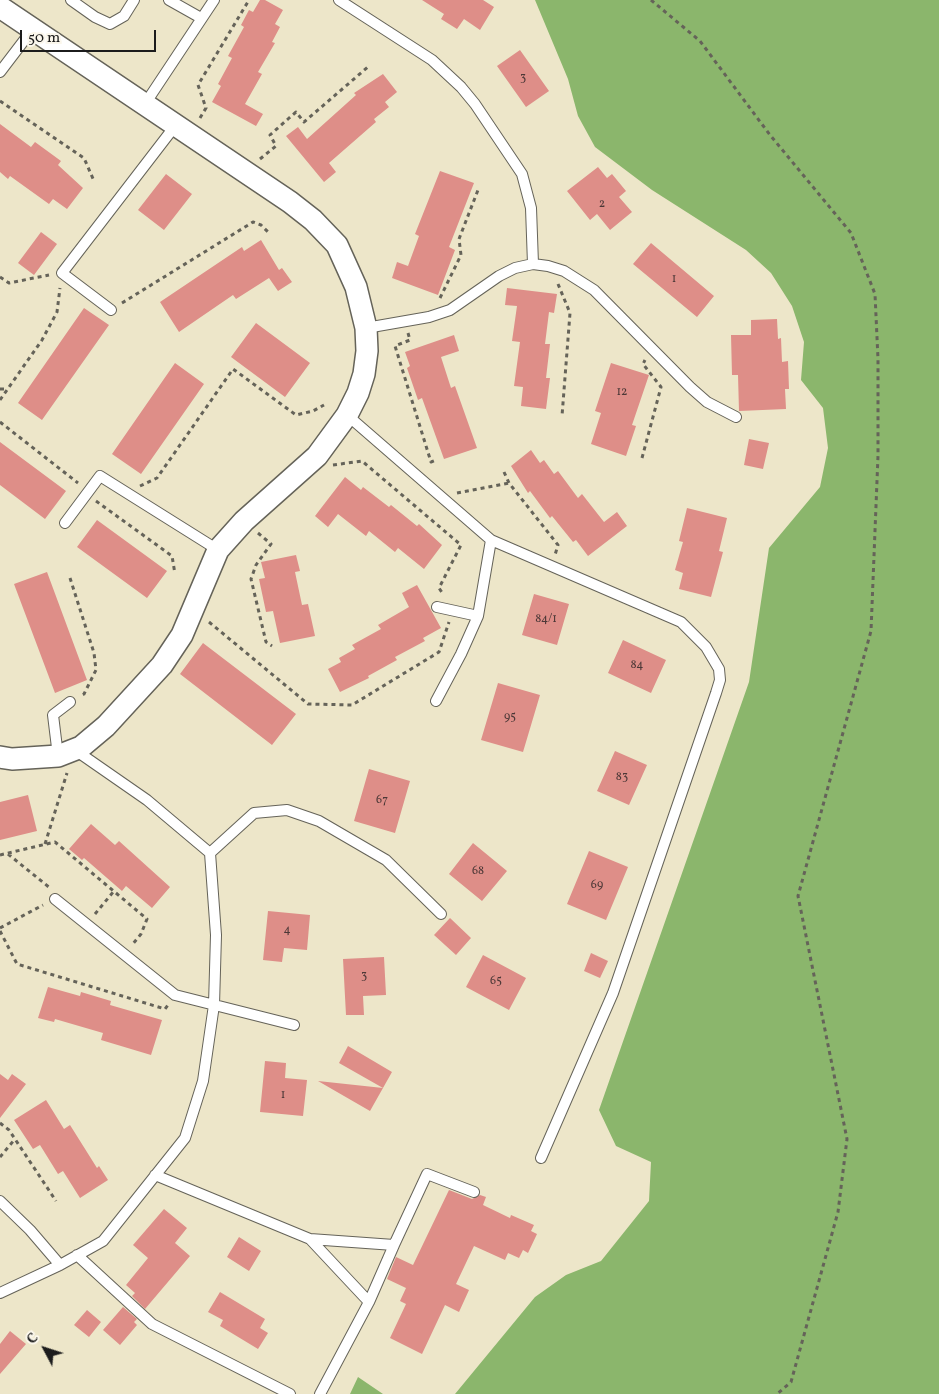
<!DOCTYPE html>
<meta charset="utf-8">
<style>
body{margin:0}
#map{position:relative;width:939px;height:1394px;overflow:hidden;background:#ede6c9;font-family:Vollkorn,serif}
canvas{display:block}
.north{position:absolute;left:20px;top:1324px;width:50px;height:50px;-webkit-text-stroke:4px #fbf7ec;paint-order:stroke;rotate:310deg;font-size:14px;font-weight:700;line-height:20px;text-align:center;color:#1c1c1c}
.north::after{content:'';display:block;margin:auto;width:18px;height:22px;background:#1c1c1c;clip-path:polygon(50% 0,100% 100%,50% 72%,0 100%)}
.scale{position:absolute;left:20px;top:30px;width:136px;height:22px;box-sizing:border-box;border:2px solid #1c1c1c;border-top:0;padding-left:6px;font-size:15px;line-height:18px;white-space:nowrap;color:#1c1c1c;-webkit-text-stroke:4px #fbf7ec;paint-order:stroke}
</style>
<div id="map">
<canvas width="939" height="1394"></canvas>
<div class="north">С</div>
<div class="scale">50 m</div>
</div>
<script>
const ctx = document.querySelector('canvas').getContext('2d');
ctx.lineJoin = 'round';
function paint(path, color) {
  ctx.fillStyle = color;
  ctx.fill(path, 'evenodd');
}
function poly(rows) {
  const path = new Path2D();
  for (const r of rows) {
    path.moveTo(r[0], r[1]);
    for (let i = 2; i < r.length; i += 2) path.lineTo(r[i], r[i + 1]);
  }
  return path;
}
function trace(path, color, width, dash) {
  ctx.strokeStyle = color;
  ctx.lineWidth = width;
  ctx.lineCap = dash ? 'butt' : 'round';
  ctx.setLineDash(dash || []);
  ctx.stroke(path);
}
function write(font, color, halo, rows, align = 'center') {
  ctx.font = font + ' Vollkorn,serif';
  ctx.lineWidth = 4.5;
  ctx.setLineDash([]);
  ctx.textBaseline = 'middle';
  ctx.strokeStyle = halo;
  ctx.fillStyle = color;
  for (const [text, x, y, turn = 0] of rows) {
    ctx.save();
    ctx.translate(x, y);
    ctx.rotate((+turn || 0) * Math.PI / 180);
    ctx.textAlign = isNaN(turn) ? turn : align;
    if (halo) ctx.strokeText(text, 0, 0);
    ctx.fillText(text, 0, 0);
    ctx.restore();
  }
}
const forest = poly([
 [535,0,939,0,939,1394,455,1394,535,1297,566,1275,601,1261,649,1201,651,1162,616,1146,599,1110,749,682,769,548,820,487,828,448,823,408,801,380,804,342,792,306,771,273,746,250,652,190,595,147,578,116,568,79],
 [358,1377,383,1394,350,1394]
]);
const building = poly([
 [260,0,265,0,283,10,275,24,280,27,272,42,275,43,258,72,262,74,245,104,263,114,256,126,212,102,221,86,218,84,232,58,228,56,244,27,241,25,249,10,253,12],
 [422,0,483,0,494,7,480,30,464,19,457,29,441,19,444,14],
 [520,50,549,91,526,107,497,66],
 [383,74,397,92,385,102,389,107,374,119,376,122,329,163,336,172,324,182,286,136,298,127,307,139,356,95,354,93],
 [0,124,31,147,35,142,61,161,58,165,83,188,67,209,53,199,49,204,10,176,8,179,0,172],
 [598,167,607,178,612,174,626,191,619,197,632,212,610,230,597,214,590,220,567,191],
 [440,171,474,183,449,247,455,250,438,295,392,278,397,262,408,266,419,236,415,234],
 [166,174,192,194,164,230,138,210],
 [41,232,57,244,34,275,18,263],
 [261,240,279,270,282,268,292,282,278,291,269,278,236,299,233,295,179,332,160,302,242,247,244,251],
 [651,243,714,296,697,317,633,264],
 [507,288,557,294,554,313,549,312,545,344,550,344,546,378,550,378,546,409,521,406,523,387,514,386,520,342,512,341,517,306,505,305],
 [84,308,109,325,42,420,18,403],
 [777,319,778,339,781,338,782,362,788,361,789,389,785,389,786,409,739,411,738,375,732,375,731,335,751,335,751,320],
 [256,323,310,363,285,397,231,357],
 [454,335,459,351,441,357,451,388,455,386,477,448,444,459,422,398,418,400,407,368,410,366,405,352],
 [175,363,204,384,141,474,112,454],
 [611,363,649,375,632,425,636,426,626,456,591,444,601,413,595,411],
 [749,439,769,443,763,469,744,465],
 [0,442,66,491,45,519,0,485],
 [531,450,540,463,544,460,554,474,558,471,578,498,582,494,604,522,617,512,627,526,588,556,576,540,573,542,552,516,550,518,530,491,528,493,511,466],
 [345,477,361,490,363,487,389,507,391,505,417,526,419,524,442,545,424,569,398,548,395,552,369,531,366,536,338,514,328,527,315,516],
 [687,508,727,518,719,551,723,552,711,597,679,589,683,573,675,570,683,542,679,541],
 [97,520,167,571,147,598,77,547],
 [296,555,300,571,295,572,302,605,308,604,315,636,280,643,273,611,266,612,259,579,265,578,261,562],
 [47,572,87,680,55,693,14,584],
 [417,585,441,628,423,638,425,641,395,657,397,660,368,676,369,678,340,692,328,669,341,662,339,658,355,649,352,645,381,629,378,625,409,607,402,593],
 [534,594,569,604,557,645,522,635],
 [623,640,666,660,651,693,608,673],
 [203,643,296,714,272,745,180,674],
 [498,683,540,695,523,752,481,740],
 [615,751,647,765,629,805,597,791],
 [369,769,410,781,395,833,354,821],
 [28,795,37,831,0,840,0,802],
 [91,824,115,845,119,841,170,887,152,908,126,886,122,891,84,858,82,860,69,849],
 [473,843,507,871,482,901,449,874],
 [589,851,628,867,606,920,567,904],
 [268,911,310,915,307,950,284,948,282,962,263,960],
 [450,918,471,938,456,955,434,935],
 [591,953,608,961,600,978,584,971],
 [483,955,526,978,509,1010,466,987],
 [384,957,386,995,363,996,364,1015,346,1015,343,959],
 [48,987,80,996,81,992,111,1001,110,1005,162,1020,151,1055,101,1040,103,1033,55,1019,54,1022,38,1018],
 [348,1046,392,1072,370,1111,318,1081,383,1088,339,1063],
 [265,1061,286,1063,285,1078,307,1080,303,1116,260,1112],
 [0,1074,8,1080,12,1074,26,1084,0,1118],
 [46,1100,64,1129,70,1125,97,1168,99,1166,108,1180,80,1198,63,1171,58,1174,40,1145,33,1149,14,1120],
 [449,1190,472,1199,480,1195,486,1197,483,1205,510,1218,511,1215,534,1225,531,1231,537,1234,528,1253,523,1250,519,1258,508,1253,505,1260,474,1246,456,1284,469,1290,459,1312,445,1305,422,1354,390,1338,406,1304,400,1301,406,1288,387,1279,396,1257,413,1265],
 [164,1209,187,1228,175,1243,190,1256,145,1309,132,1296,135,1293,126,1285,148,1258,133,1245],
 [239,1237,261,1251,249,1271,227,1257],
 [220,1292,265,1319,260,1328,268,1333,258,1349,220,1326,223,1320,208,1312],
 [123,1307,137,1319,134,1322,137,1325,120,1345,103,1330],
 [87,1310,101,1322,89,1337,74,1325],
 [10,1331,26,1344,0,1374,0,1344]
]);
const path = poly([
 [651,0,700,41,770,135,851,233,875,294,878,359,878,456,871,631,798,896,847,1139,838,1212,791,1382,777,1394],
 [0,101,84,158,94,181],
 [200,118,206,108,198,85,249,0],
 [260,159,276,146,270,135,288,119,296,112,304,122,369,66],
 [0,277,9,283,49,275],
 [558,284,570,313,562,416],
 [440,298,461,255,459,239,478,190],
 [122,303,253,222,261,225,270,234],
 [408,333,410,340,395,346,431,462,436,460],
 [0,389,8,389],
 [0,400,42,340,57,312,60,288],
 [0,422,78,483],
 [642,458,661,387,643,364,645,360],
 [333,465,362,461,461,545,439,588,443,594],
 [504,472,509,483,558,545,555,555],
 [140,486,157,478,233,369,296,415,313,411,324,405],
 [457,493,509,483],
 [96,501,172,556,175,574],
 [258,533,271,544,256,565,251,579,266,642,272,646],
 [70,578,94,653,96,670,84,694,80,696],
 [209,622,308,704,352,705,439,652,449,622],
 [45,844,67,773],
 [8,854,50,888],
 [0,855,55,842,147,919,141,934,132,945],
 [95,914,114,891],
 [0,928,43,905],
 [0,931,17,964,165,1009,168,1005],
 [0,1123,9,1130,56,1201],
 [0,1157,15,1139]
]);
const service = poly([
 [71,0,95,17,110,24,124,16,134,0],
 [169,0,201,18],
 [339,0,432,60,461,87,475,104,522,174,531,208,533,264],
 [0,72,32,30],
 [145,104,214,0],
 [111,310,62,273,175,126],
 [366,328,429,317,450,310,499,276,515,268,533,264,548,266,564,271,594,290,690,387,707,402,736,417],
 [347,415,491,540,681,622,706,647,719,669,720,680,716,693,613,993,541,1158],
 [65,523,100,476,218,550],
 [437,607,478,616],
 [436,701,461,654,478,616,491,540],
 [58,756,53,715,70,702],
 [210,853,254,813,287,810,319,821,386,860,441,914],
 [55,899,175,995,294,1025],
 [155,1175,310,1239,369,1302,320,1394],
 [0,1201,30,1230,60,1265],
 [310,1239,394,1245,369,1302],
 [394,1245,427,1174,474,1192],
 [77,1255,152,1324,290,1394],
 [0,1293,60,1265,103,1241,185,1138,203,1081,214,1005,216,935,210,853,147,800,75,750]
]);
const minor = poly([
 [0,7,290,202,313,220,337,245,356,287,366,328,367,351,364,374,358,393,347,415,317,456,244,521,218,550,182,635,162,665,106,726,81,747,58,756,12,759,0,757]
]);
const numberNames = [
 ["3",523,79],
 ["2",602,205],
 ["1",674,280],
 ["12",622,393],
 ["84/1",546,620],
 ["84",637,666],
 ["95",510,718],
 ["83",622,778],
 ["67",382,801],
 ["68",478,872],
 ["69",597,886],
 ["4",287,931],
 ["3",364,977],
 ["65",496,982],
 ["1",283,1096]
];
paint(forest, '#8bb66c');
paint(building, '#de8e88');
trace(service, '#656359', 12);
trace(minor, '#656359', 24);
trace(path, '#656359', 3, [4, 4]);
trace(service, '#fff', 10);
trace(minor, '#fff', 21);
write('12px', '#4c3837', null, numberNames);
</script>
